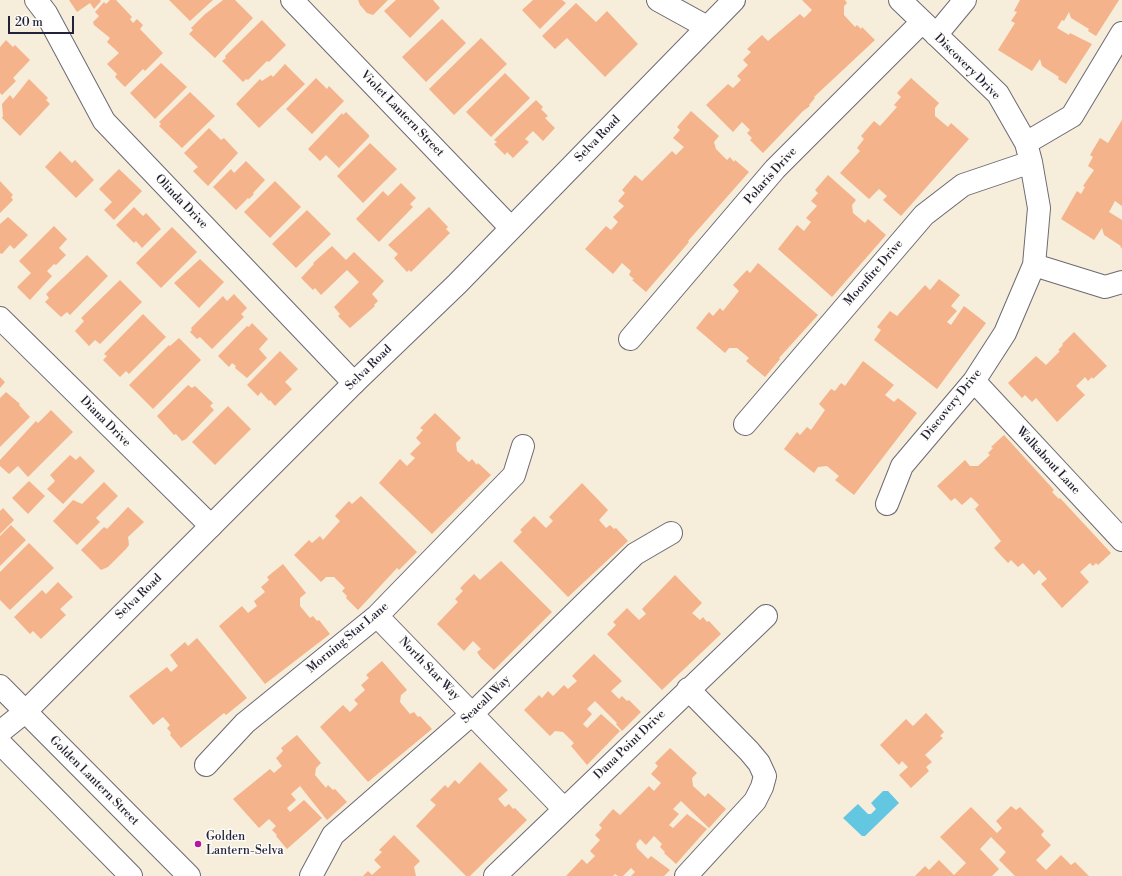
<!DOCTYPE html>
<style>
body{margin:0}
#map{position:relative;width:1122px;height:876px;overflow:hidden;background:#f6edda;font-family:"Libre Bodoni",serif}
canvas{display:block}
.scale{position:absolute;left:8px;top:16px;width:66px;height:18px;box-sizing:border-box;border:2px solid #22223b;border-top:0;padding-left:5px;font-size:12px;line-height:14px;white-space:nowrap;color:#22223b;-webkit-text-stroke:3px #fdfcf7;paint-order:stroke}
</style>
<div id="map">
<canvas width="1122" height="876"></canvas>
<div class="scale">20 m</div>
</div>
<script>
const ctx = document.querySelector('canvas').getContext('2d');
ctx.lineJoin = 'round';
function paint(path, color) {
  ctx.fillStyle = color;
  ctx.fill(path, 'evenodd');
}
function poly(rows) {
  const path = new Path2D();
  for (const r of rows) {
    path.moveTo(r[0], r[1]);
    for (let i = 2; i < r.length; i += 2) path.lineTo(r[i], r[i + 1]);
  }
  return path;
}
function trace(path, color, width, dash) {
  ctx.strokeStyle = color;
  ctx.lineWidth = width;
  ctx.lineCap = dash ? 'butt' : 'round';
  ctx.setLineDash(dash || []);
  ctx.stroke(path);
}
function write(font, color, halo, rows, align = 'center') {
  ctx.font = font + ' "Libre Bodoni",serif';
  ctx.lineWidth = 3;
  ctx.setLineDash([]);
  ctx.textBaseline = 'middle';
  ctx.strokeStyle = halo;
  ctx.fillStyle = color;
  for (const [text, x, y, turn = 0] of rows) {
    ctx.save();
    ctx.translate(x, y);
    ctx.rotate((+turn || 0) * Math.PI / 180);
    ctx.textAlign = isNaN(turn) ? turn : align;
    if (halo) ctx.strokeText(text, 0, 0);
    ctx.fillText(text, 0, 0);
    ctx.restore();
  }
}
const water = poly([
 [883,791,888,791,899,803,865,836,862,836,843,818,858,804,868,814,871,814,876,809,871,803]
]);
const building = poly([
 [69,0,100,0,101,1,94,9,90,3,77,12],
 [110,0,116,0,132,17,130,19,133,23,137,19,143,25,140,29,163,53,145,71,143,69,125,87,115,77,117,74,107,64,119,53,107,42,110,38,94,25,93,22,99,16,95,12,104,2,106,4],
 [169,0,213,0,190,21],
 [223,0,235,0,253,18,215,58,189,34,193,30,191,28,204,15],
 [358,0,388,0,373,15,367,13,360,5],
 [396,0,433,0,440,8,410,38,384,11],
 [533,0,562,0,566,3,540,29,522,10],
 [802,0,845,0,847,3,844,6,844,15,855,27,857,25,861,29,862,27,875,40,814,97,815,98,809,105,810,106,803,111,763,153,750,140,752,138,747,133,750,130,742,122,733,132,706,105,728,84,733,88,741,80,737,76,748,65,743,60,751,52,747,49,762,35,768,41,800,14,804,18,812,10],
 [1020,0,1119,0,1096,36,1088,31,1089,29,1071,18,1069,12,1064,21,1062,20,1057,28,1069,35,1070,33,1092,44,1066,84,1058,79,1059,77,1042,66,1040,59,1032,71,998,50,1015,23,1011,21,1017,12,1014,11],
 [576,3,596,22,607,11,638,44,605,77,567,38,555,49,542,36],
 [442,19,466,43,426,82,402,57],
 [262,20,286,45,269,62,267,61,248,80,246,79,243,82,222,61,226,58,225,56],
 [481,38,507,64,454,115,429,89],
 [6,40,13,47,15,45,30,60,13,78,16,81,2,95,0,93,0,47],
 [161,63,187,87,155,119,130,93],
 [285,64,305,84,259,128,236,104,260,79,262,81,271,75,273,77],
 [505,73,530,98,491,137,466,112],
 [316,78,327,89,329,86,344,101,312,134,286,109],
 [911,78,939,103,935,108,935,116,948,127,951,123,969,139,901,216,883,200,887,196,879,189,869,199,840,173,860,151,857,148,864,139,861,136,874,121,880,126,897,107,894,105,901,97,897,93],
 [29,79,48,98,46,100,50,104,20,136,2,118,3,116,2,104,10,95,13,99],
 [190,92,215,116,182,148,159,126,161,124,159,122],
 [536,100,543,107,541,109,548,116,545,118,555,128,543,141,533,131,525,139,529,142,513,158,507,152,505,155,494,144,497,142,494,140],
 [691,111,719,136,714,142,716,149,727,160,730,157,734,162,735,160,749,172,688,241,689,242,646,292,632,280,634,279,629,275,631,271,622,263,613,274,585,249,606,226,611,230,618,222,613,217,624,206,618,201,625,193,622,190,635,175,642,181,672,151,676,155,684,147,673,138,680,130,677,127],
 [346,112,369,135,369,137,339,168,326,155,320,161,308,149,342,113,343,115],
 [1122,120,1122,206,1115,201,1109,212,1122,220,1122,248,1120,247,1121,246,1104,235,1102,228,1094,240,1061,219,1077,191,1081,194,1085,187,1083,186,1094,170,1088,166,1093,157,1090,155,1100,138,1108,143],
 [209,128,221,140,224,138,238,153,208,186,193,171,198,167,184,153],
 [370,143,397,169,363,203,337,176],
 [60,151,72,163,75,160,94,180,76,198,45,167],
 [246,161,265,180,253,193,254,194,249,199,248,198,236,210,213,187,231,169,234,173],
 [119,169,142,191,114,220,104,210,112,202,99,189],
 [828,175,856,200,852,205,853,213,865,223,868,219,886,235,832,297,778,249,797,225,804,231,811,222,806,218,817,206,811,201,818,193,815,190],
 [0,181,13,195,11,197,13,200,0,213],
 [275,181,301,207,270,238,244,212],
 [401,183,416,198,410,204,413,207,379,242,356,219,383,191,388,196],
 [134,207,143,216,146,213,161,229,142,248,136,241,134,243,116,225],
 [429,207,448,227,446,229,450,233,411,272,409,270,407,272,394,258,398,254,388,245],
 [307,210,331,234,296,268,272,244],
 [8,217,28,235,14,249,10,245,2,254,0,253,0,224],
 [54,226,67,239,59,248,66,255,56,265,54,264,47,271,52,276,30,300,17,287,31,273,19,261],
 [172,227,197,252,161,288,136,263],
 [332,246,346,260,354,252,384,281,372,294,378,301,374,305,375,306,350,328,338,316,340,314,334,307,359,282,347,270,321,295,315,288,313,290,301,278,314,264,313,263],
 [87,255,108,276,70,315,67,312,61,317,45,302,49,298,46,294],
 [200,259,224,282,199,308,174,283],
 [758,263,818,315,779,358,780,359,765,377,746,361,749,358,737,348,729,348,725,353,696,328,709,312,713,316,720,308,723,311,739,291,733,285,747,270,750,273],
 [939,279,960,295,951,306,957,311,947,322,951,325,964,306,986,323,937,389,874,340,881,330,877,327,890,311,897,316,925,285,930,290],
 [120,280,142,302,100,344,95,340,89,346,75,331,84,321,81,318],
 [234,294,247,308,241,314,244,317,212,349,200,337,197,339,190,332,192,330,191,328,223,296,227,301],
 [143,314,166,337,129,374,126,371,120,377,103,360,107,356,104,354],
 [252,323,268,339,259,349,267,358,247,378,235,368,236,366,232,363,229,367,218,356,247,326,249,327],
 [1074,332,1107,366,1093,379,1092,377,1088,381,1085,377,1076,386,1085,395,1057,422,1036,398,1032,402,1025,395,1022,398,1008,383,1036,356,1046,365,1060,351,1058,350,1063,345,1062,344],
 [179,338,201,360,153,409,129,385,169,345,170,346],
 [280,351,298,369,285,382,292,389,275,406,270,400,269,401,261,392,258,396,247,385],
 [863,361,894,385,885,395,894,402,898,398,917,413,854,495,835,480,839,476,827,466,818,467,814,473,784,449,797,432,800,435,807,427,811,430,825,410,819,404,831,389,835,391,841,383,845,386],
 [0,377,5,382,0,388],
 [188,385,192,388,195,386,213,403,210,406,214,410,186,439,182,441,176,434,174,435,157,416],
 [6,392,20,404,19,405,30,417,0,447,0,398],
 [228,406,251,429,215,465,192,442],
 [51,410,73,432,28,477,18,466,9,474,0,466,0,460,36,421,38,423],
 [435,413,461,438,456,443,457,451,469,462,472,459,477,465,478,463,491,475,432,534,379,483,400,459,407,466,415,458,410,454,421,443,416,438,423,430,420,428],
 [1004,435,1054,490,1052,492,1059,499,1060,498,1111,553,1098,565,1096,563,1093,566,1090,563,1080,572,1089,582,1062,608,1041,584,1047,579,1039,570,1034,575,1023,563,1018,567,1011,560,1008,563,994,548,1001,541,975,509,979,505,971,497,962,505,955,498,951,501,937,486,965,460,970,466,978,466,990,455,988,453,993,448,991,447],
 [70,455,76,460,80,456,95,471,63,504,47,489,55,481,50,475],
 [29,481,45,496,28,514,12,498],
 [104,482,118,496,96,518,100,522,77,545,53,521,73,500,82,504],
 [582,483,608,510,599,520,606,528,610,525,614,529,616,528,628,541,568,597,513,541,522,532,520,530,534,516,546,528,553,521,549,517],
 [361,496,417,552,399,570,397,568,358,610,346,598,347,596,342,591,345,588,334,577,326,577,321,582,294,555,309,540,312,543,320,536,323,540,340,521,335,516,349,501,352,504],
 [128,507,144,522,128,537,129,545,126,549,108,567,101,570,81,550,104,527,107,529],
 [3,508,14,520,0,534,0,511],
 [11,525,26,540,0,566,0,536],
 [29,543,54,568,10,610,0,600,0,572],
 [501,561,552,612,494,670,481,658,477,652,481,649,473,641,464,651,437,624,458,602,455,599,463,591,460,588,474,574,480,580],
 [283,564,306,593,300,598,300,606,310,618,313,616,317,621,319,620,330,634,265,684,219,626,242,606,248,613,257,606,254,601,265,592,261,587,269,580,267,577],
 [675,575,702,603,692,613,700,620,703,617,707,622,709,621,721,634,662,690,607,634,616,625,613,622,627,608,639,620,646,614,642,609],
 [58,582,73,597,60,609,66,615,41,639,33,631,30,634,14,617,42,590,46,594],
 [197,638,247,698,226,715,224,713,181,748,170,735,171,733,167,728,170,725,163,717,153,725,129,696,167,667,171,672,178,666,170,655,185,642,188,646],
 [594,654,622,681,611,691,619,699,622,696,627,701,629,700,641,712,622,731,616,724,617,723,595,701,587,709,592,714,583,724,587,728,601,714,620,731,587,765,571,746,574,743,563,732,555,731,550,736,524,710,539,695,542,698,548,691,553,696,564,685,568,689,577,681,572,676],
 [382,661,407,690,401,695,400,702,410,714,414,712,418,717,420,716,432,729,368,782,320,727,343,705,350,712,358,704,354,700,365,690,361,685,369,678,366,675],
 [926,713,944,732,940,736,943,738,925,755,932,762,926,767,929,771,911,788,899,775,908,767,902,761,899,765,880,745,906,719,913,726],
 [297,735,321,763,316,768,315,775,326,788,328,785,333,790,335,789,347,802,327,820,300,786,291,794,296,800,287,808,290,812,304,800,322,818,287,849,276,836,277,835,272,830,276,826,269,819,259,828,233,799,270,769,274,773,282,766,276,758,283,751,281,748],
 [670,748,697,773,692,778,693,786,705,797,708,793,726,809,709,828,681,801,673,809,679,814,669,825,673,828,687,814,707,829,676,864,664,853,665,852,660,847,662,844,654,836,646,845,640,839,636,844,637,848,648,859,651,856,670,870,664,876,631,876,635,872,631,868,623,876,618,876,615,874,613,876,566,876,582,859,587,864,595,856,590,851,600,840,595,835,602,828,599,825,613,809,620,815,649,786,654,791,661,783,651,774,658,766,655,763],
 [480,762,508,790,498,799,505,807,509,804,513,809,515,808,527,820,470,876,466,876,416,826,436,805,430,800,445,785,448,788,455,780,459,784],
 [1011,806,1016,810,1020,807,1044,831,1041,835,1051,845,1036,860,1046,870,1061,855,1071,865,1075,862,1089,876,1015,876,999,860,1006,852,991,837,980,849,999,869,992,876,915,876,925,866,929,870,939,860,954,875,966,863,940,837,971,807,997,833,1002,828,996,821],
 [394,835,420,861,414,867,416,876,363,876,368,871,372,875,381,867,374,860,382,852,379,850]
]);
const minor = poly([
 [36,0,46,13,104,121,354,383],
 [292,0,511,228],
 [658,0,707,27],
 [936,35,965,0],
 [1026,143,1072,116,1122,33],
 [1034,265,1105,287,1122,282],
 [0,318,211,526],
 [630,339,775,169,922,22],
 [974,381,1122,540],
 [745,424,924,215,963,185,1031,162],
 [887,504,902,466,974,381,1005,333,1034,265,1039,208,1031,162,1026,143,998,94,900,0],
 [377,616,564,809],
 [206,765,245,723,377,616,514,475,523,446],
 [311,876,333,835,472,714,635,554,671,533],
 [495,876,766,616],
 [686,876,755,801,762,787,765,776,759,763,749,751,688,689]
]);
const tertiary = poly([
 [0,732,25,712,354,383,457,284,734,0]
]);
const primary = poly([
 [0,686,189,876],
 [0,743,131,876]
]);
const markers = [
 [198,844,4,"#b5179e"]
];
const streetNames = [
 ["Discovery Drive",967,67,45],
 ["Violet Lantern Street",402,114,46],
 ["Selva Road",598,139,-46],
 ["Polaris Drive",771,176,-48],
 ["Olinda Drive",181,202,46],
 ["Moonfire Drive",874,273,-49],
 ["Selva Road",369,368,-44],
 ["Discovery Drive",952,405,-51],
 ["Diana Drive",105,422,45],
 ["Walkabout Lane",1048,461,47],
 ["Selva Road",139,597,-44],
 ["Morning Star Lane",348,638,-40],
 ["North Star Way",429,669,46],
 ["Seacall Way",486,700,-44],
 ["Dana Point Drive",630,745,-44],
 ["Golden Lantern Street",94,781,45]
];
const poiNames = [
 ["Golden",206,837],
 ["Lantern-Selva",206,851]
];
paint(water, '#64c7e2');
paint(building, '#f4b38a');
trace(minor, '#6c6973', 24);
trace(tertiary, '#6c6973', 24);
trace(primary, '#6c6973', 24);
trace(minor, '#fff', 22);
trace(tertiary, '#fff', 22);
trace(primary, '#fff', 22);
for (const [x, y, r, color] of markers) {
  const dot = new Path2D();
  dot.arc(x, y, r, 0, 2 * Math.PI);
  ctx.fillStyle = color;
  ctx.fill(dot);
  trace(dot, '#fdfcf7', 1.5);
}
write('12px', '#22223b', '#fdfcf7', streetNames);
write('12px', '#22223b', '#fdfcf7', poiNames, 'left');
</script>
